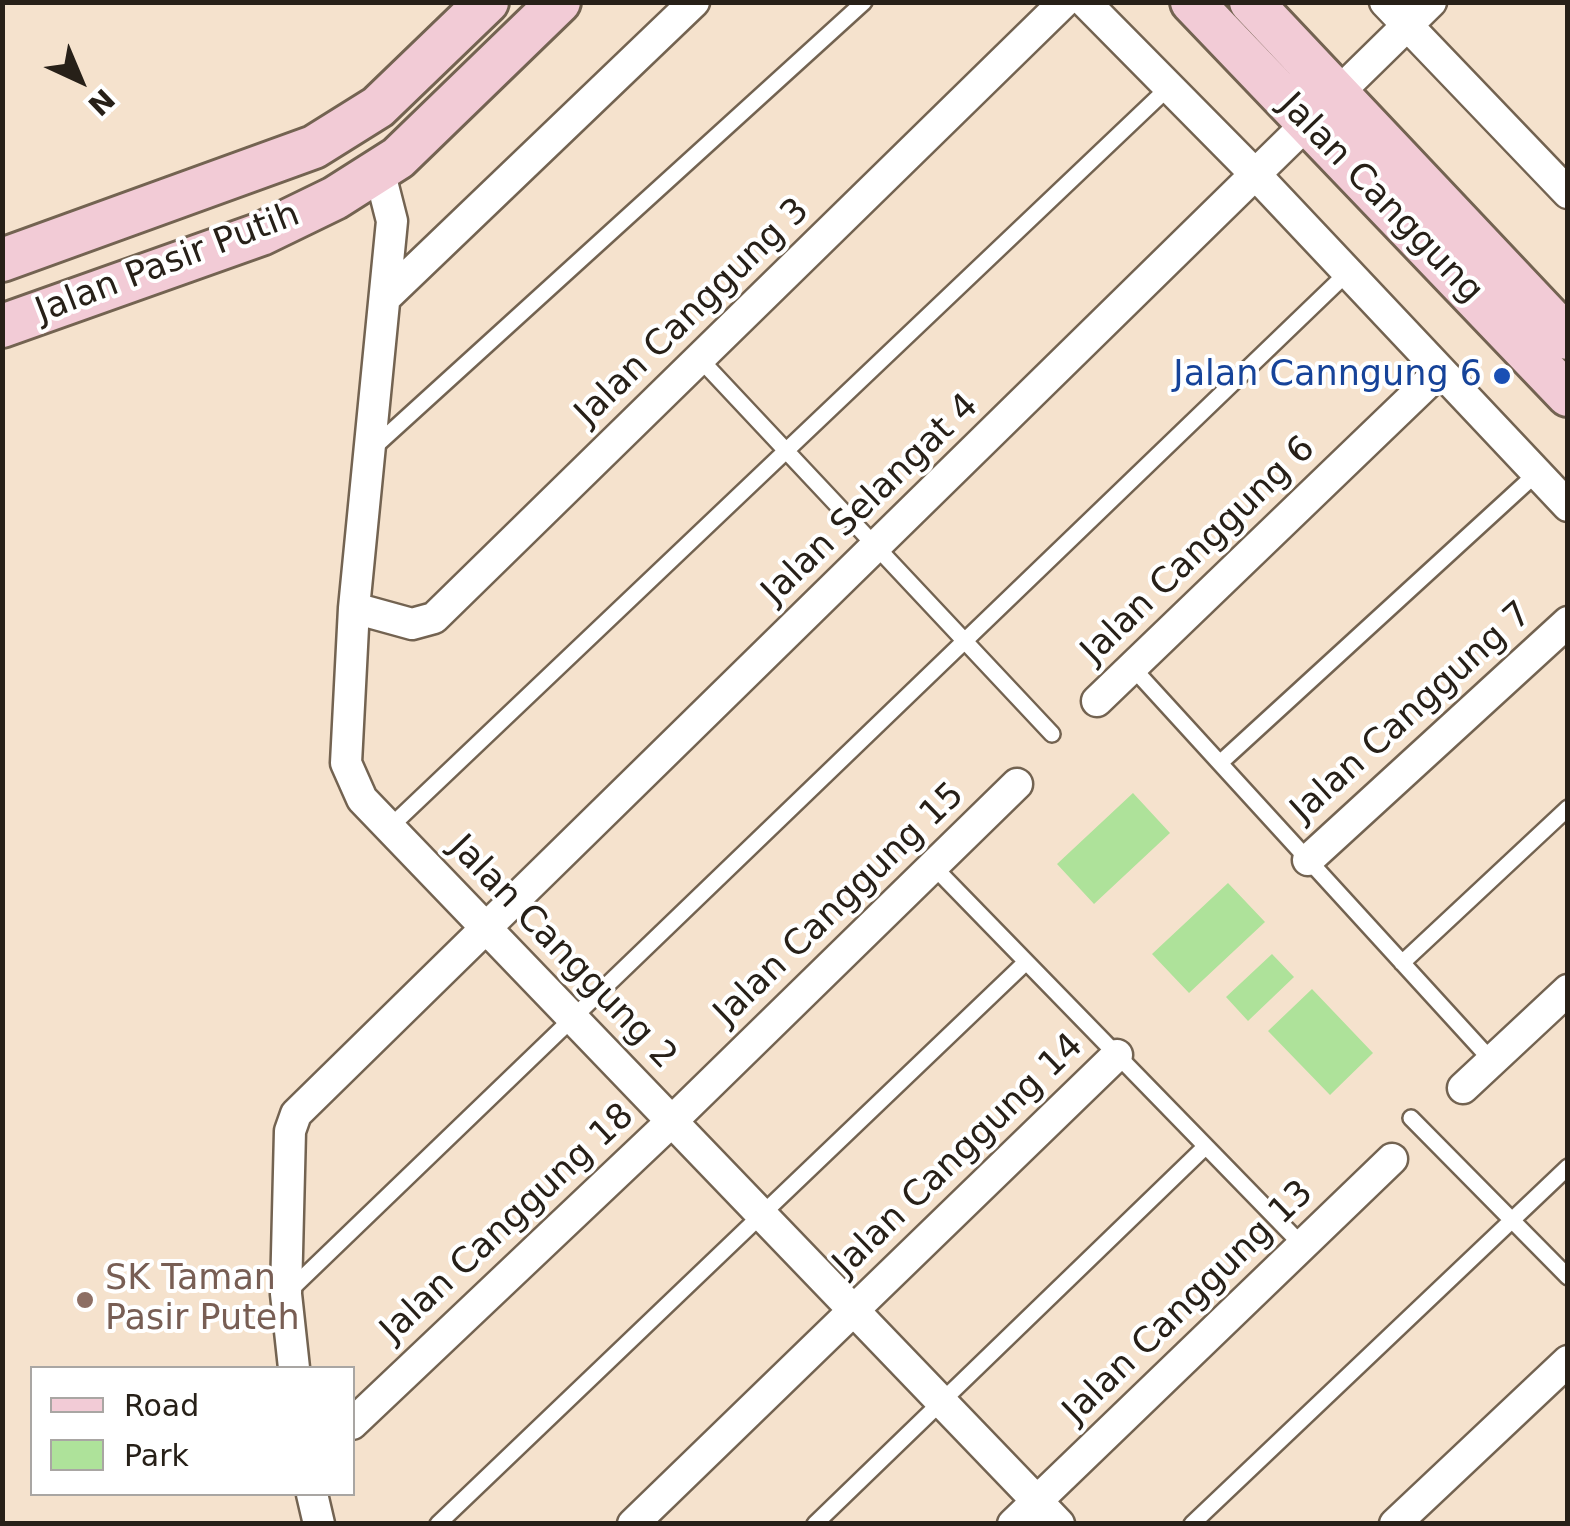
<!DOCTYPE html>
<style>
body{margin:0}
#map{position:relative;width:1570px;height:1526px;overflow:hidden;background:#f5e2cd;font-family:"DejaVu Sans",sans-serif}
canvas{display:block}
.frame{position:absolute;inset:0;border:5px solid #272018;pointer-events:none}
.legend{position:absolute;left:30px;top:1366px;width:325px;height:130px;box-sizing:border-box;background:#fff;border:2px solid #a9a6a3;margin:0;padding:12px 18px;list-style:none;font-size:30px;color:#272018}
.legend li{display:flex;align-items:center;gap:20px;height:50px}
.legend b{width:50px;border:2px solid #a9a6a3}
.north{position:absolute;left:30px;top:30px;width:100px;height:100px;-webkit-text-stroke:8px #fff;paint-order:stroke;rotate:136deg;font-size:28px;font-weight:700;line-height:40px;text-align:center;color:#272018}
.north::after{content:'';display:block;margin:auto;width:35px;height:45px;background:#272018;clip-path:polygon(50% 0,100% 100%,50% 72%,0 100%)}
</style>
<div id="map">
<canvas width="1570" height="1526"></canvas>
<div class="frame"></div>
<ul class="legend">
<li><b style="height:12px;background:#f2cbd6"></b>Road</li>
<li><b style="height:28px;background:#aee29a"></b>Park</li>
</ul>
<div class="north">N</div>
</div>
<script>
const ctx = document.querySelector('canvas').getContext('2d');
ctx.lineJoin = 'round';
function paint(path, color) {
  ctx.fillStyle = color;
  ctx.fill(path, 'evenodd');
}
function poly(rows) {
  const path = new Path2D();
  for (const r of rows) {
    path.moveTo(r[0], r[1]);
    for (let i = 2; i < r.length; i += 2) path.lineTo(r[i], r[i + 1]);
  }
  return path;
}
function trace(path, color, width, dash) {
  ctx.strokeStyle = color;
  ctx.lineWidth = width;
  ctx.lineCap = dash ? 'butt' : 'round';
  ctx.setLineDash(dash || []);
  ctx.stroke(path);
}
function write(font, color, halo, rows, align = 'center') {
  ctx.font = font + ' "DejaVu Sans",sans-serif';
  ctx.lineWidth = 8;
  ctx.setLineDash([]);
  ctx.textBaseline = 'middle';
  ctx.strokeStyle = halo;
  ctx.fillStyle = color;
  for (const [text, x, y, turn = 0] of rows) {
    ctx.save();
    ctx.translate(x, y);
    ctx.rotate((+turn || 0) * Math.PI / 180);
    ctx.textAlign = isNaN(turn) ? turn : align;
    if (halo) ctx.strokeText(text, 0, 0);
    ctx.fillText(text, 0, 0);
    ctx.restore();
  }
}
const green = poly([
 [1133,793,1170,833,1094,904,1057,864],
 [1228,883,1265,922,1189,993,1152,954],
 [1272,954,1294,977,1248,1021,1226,997],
 [1312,989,1373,1053,1330,1095,1268,1031]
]);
const service = poly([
 [700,359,1052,734],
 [371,450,864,2],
 [1132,667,1492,1061],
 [1220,763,1537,473],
 [389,828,1169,87],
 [933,866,1303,1246],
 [1402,963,1568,808],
 [1411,1118,1568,1277],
 [286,1294,1346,274],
 [438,1524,1026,962],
 [815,1524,1205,1147],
 [1192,1524,1568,1167]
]);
const minor = poly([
 [1085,2,1256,175,1568,506],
 [1385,2,1568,193],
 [379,170,392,221,354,608,346,763,362,799,1059,1524],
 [385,298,694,2],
 [354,608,412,624,434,618,1064,2],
 [1097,701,1440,371],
 [1308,860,1568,622],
 [1463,1088,1568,990],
 [294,1368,286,1294,290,1131,296,1114,1431,2],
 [352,1424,672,1121,1017,784],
 [312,1494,319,1524],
 [633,1524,1117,1055],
 [1013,1524,1392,1159],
 [1395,1524,1568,1361]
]);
const secondary = poly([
 [1192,2,1568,395],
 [1251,2,1568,338],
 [2,260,314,147,378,107,487,2],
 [2,326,261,234,335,198,398,158,559,2]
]);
const markers = [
 [1502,376,10,"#1a4fb4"],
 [85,1300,10,"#8d6e63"]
];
const streetNames = [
 ["Jalan Canggung",1380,199,46],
 ["Jalan Pasir Putih",168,264,-21],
 ["Jalan Canggung 3",693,313,-44],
 ["Jalan Selangat 4",871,500,-44],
 ["Jalan Canggung 6",1199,551,-44],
 ["Jalan Canggung 7",1412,713,-42],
 ["Jalan Canggung 15",840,905,-44],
 ["Jalan Canggung 2",562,953,46],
 ["Jalan Canggung 14",959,1156,-44],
 ["Jalan Canggung 18",508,1224,-43],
 ["Jalan Canggung 13",1189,1303,-44]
];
const transitNames = [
 ["Jalan Canngung 6",1482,376]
];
const educationNames = [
 ["SK Taman",105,1280],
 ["Pasir Puteh",105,1320]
];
paint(green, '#aee29a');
trace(service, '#736351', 20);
trace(minor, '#736351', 35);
trace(secondary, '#736351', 48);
trace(service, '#fff', 15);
trace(minor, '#fff', 30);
trace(secondary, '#f2cbd6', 42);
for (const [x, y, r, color] of markers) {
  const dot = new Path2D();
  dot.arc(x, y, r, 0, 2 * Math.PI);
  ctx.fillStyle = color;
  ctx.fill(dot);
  trace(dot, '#fff', 4);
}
write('35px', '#272018', '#fff', streetNames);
write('35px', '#164399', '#fff', transitNames, 'right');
write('35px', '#785e54', '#fff', educationNames, 'left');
</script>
